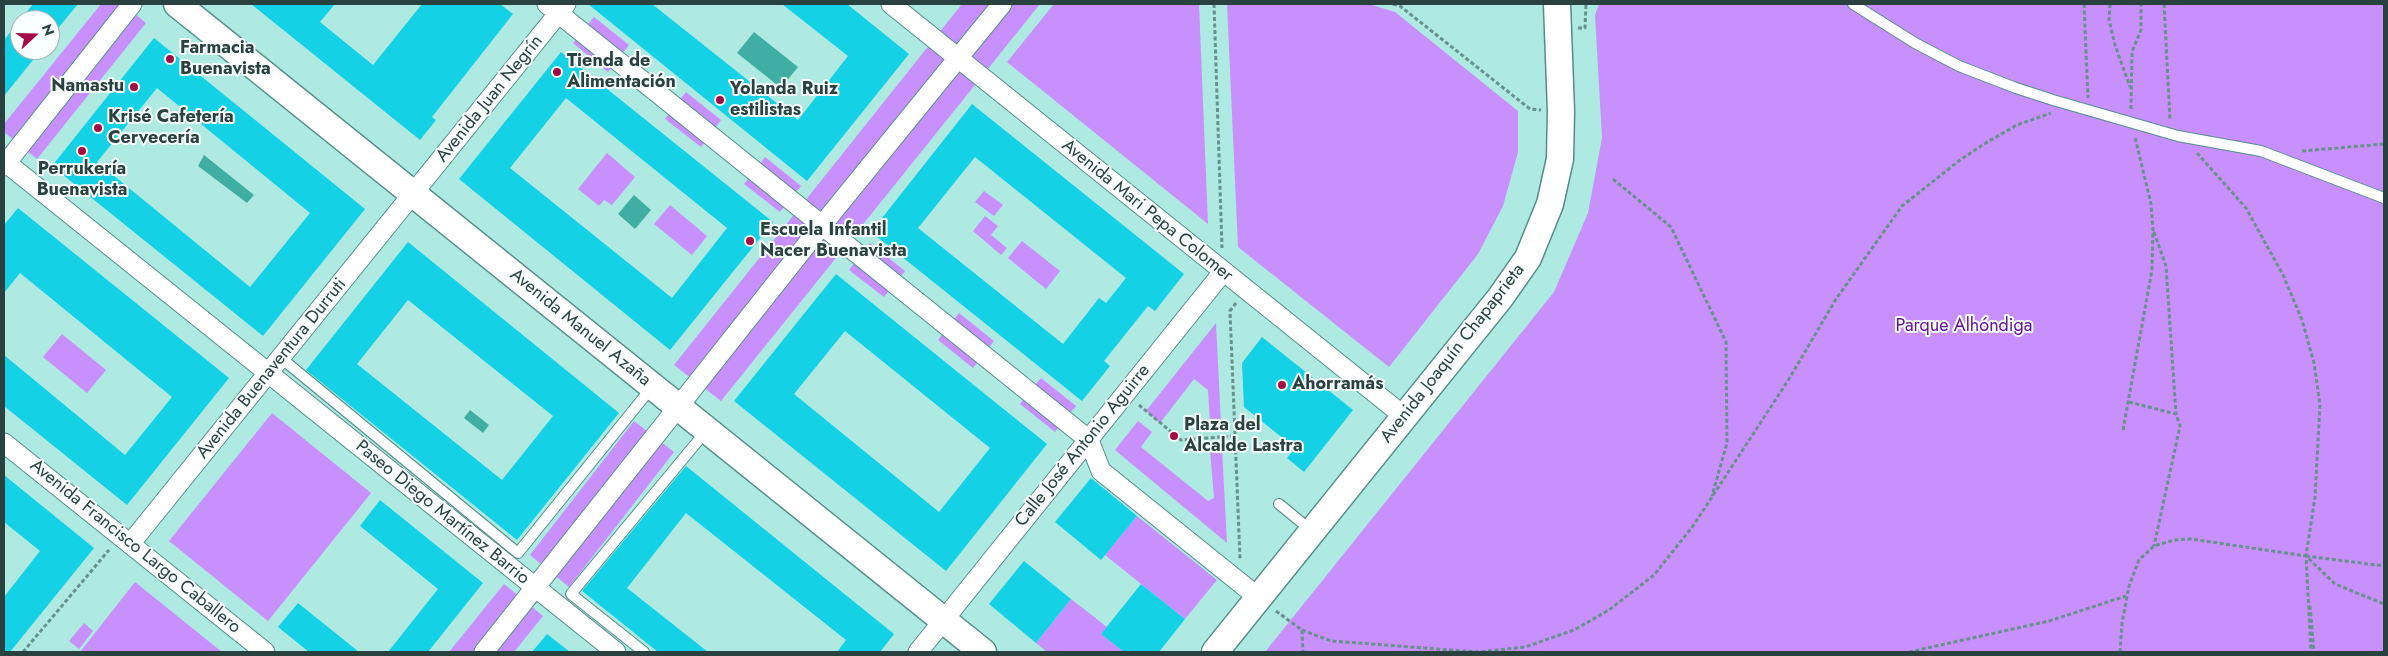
<!DOCTYPE html>
<meta charset="utf-8">
<style>
body{margin:0}
#map{position:relative;width:2388px;height:656px;overflow:hidden;background:#aee9e2;font-family:Jost,sans-serif}
canvas{display:block}
.frame{position:absolute;inset:0;border:5px solid #29413f;pointer-events:none}
.north{position:absolute;left:10px;top:10px;width:50px;height:50px;box-sizing:border-box;background:#f8fefd;border:1px solid #a5b2b1;border-radius:50%;rotate:69deg;font-size:14px;font-weight:700;line-height:20px;text-align:center;color:#29413f}
.north::after{content:'';display:block;margin:auto;width:18px;height:22px;background:#a30b48;clip-path:polygon(50% 0,100% 100%,50% 72%,0 100%)}
</style>
<div id="map">
<canvas width="2388" height="656"></canvas>
<div class="frame"></div>
<div class="north">N</div>
</div>
<script>
const ctx = document.querySelector('canvas').getContext('2d');
ctx.lineJoin = 'round';
function paint(path, color) {
  ctx.fillStyle = color;
  ctx.fill(path, 'evenodd');
}
function poly(rows) {
  const path = new Path2D();
  for (const r of rows) {
    path.moveTo(r[0], r[1]);
    for (let i = 2; i < r.length; i += 2) path.lineTo(r[i], r[i + 1]);
  }
  return path;
}
function trace(path, color, width, dash) {
  ctx.strokeStyle = color;
  ctx.lineWidth = width;
  ctx.lineCap = dash ? 'butt' : 'round';
  ctx.setLineDash(dash || []);
  ctx.stroke(path);
}
function write(font, color, halo, rows, align = 'center') {
  ctx.font = font + ' Jost,sans-serif';
  ctx.lineWidth = 4;
  ctx.setLineDash([]);
  ctx.textBaseline = 'middle';
  ctx.strokeStyle = halo;
  ctx.fillStyle = color;
  for (const [text, x, y, turn = 0] of rows) {
    ctx.save();
    ctx.translate(x, y);
    ctx.rotate((+turn || 0) * Math.PI / 180);
    ctx.textAlign = isNaN(turn) ? turn : align;
    if (halo) ctx.strokeText(text, 0, 0);
    ctx.fillText(text, 0, 0);
    ctx.restore();
  }
}
const green = poly([
 [101,4,123,4,146,23,37,159,4,132,4,124],
 [962,4,1040,4,721,401,674,365],
 [1054,4,1199,4,1208,224,1007,62],
 [1227,4,1369,4,1395,12,1518,111,1518,152,1503,206,1478,254,1389,367,1238,247],
 [1599,4,2384,4,2384,652,1265,652,1554,292,1588,213,1602,138,1595,15],
 [594,17,629,45,608,72,573,43],
 [686,92,721,120,701,147,665,119],
 [607,153,635,177,612,205,604,200,599,206,578,189],
 [765,157,801,186,780,212,744,184],
 [984,191,1003,205,994,216,975,202],
 [670,205,707,236,692,255,654,224],
 [985,216,998,226,991,235,1007,248,1001,255,973,231],
 [1022,241,1060,271,1046,289,1008,258],
 [870,243,905,271,884,297,849,270],
 [959,313,994,341,973,368,938,340],
 [1216,323,1221,424,1210,424,1208,390,1194,379,1160,423,1146,411],
 [62,334,106,370,87,393,43,357],
 [1041,378,1076,406,1055,432,1020,404],
 [272,413,371,493,268,621,169,541],
 [634,421,674,452,569,587,530,555],
 [1138,421,1152,432,1141,447,1208,501,1214,498,1210,450,1222,449,1227,543,1115,450],
 [1137,516,1217,580,1185,619,1105,555],
 [135,582,222,652,80,652],
 [504,584,543,616,514,652,449,652],
 [1071,599,1107,627,1101,634,1124,652,1047,652,1036,643],
 [84,623,93,631,79,649,69,641]
]);
const water = poly([
 [754,32,798,67,781,88,737,53],
 [204,155,254,195,247,203,198,166],
 [634,195,651,210,635,229,618,214],
 [470,410,489,425,483,433,464,418]
]);
const building = poly([
 [33,4,78,4,50,38,50,20,20,20,20,50,41,50,4,96,4,40],
 [251,4,335,4,320,22,373,65,422,4,500,4,513,14,432,117,436,120,420,140],
 [588,4,652,4,798,120,848,56,782,4,847,4,909,54,807,181],
 [154,38,365,209,263,336,52,166],
 [157,88,310,213,250,287,97,162],
 [561,52,773,222,670,350,459,179],
 [566,98,727,228,672,298,510,168],
 [972,104,1184,274,1155,311,1148,306,1104,361,1110,366,1082,401,871,232],
 [975,157,1126,278,1106,303,1099,298,1063,344,918,228],
 [18,208,229,378,127,505,4,406,4,355,125,455,172,397,20,273,4,293,4,225],
 [408,242,619,413,517,540,306,370],
 [408,300,553,416,502,480,357,364],
 [836,274,1047,444,946,571,734,401],
 [845,331,990,448,939,512,794,394],
 [1262,337,1353,410,1304,472,1287,458,1295,448,1244,407,1242,363],
 [686,466,894,634,880,652,837,652,846,640,686,513,627,588,708,652,658,652,582,591],
 [4,475,94,548,10,652,4,652,4,597,40,551,4,522],
 [1091,478,1137,516,1101,560,1055,522],
 [380,500,483,583,428,652,388,652,438,589,360,526],
 [1024,561,1071,599,1036,643,989,604],
 [1141,584,1185,619,1159,652,1124,652,1101,634],
 [298,603,359,652,309,652,278,627],
 [547,634,570,652,532,652]
]);
const path = poly([
 [1214,4,1222,248],
 [1393,4,1400,6,1530,109,1541,110],
 [2084,4,2088,98],
 [2110,4,2109,20,2115,45,2130,87],
 [2164,4,2170,120],
 [1578,28,1585,28,1586,4],
 [2131,109,2132,52,2141,30,2141,4],
 [2302,151,2384,144],
 [2197,153,2246,208,2283,275,2302,320,2314,363,2320,405,2315,497,2306,556,2311,652],
 [1613,179,1671,227,1726,342,1727,443,1712,496],
 [2154,232,2166,266,2176,414],
 [1236,303,1230,311,1240,559],
 [2129,402,2176,414,2180,426,2154,546],
 [1139,405,1181,440,1235,436],
 [2123,430,2152,270,2153,230,2151,204,2135,137],
 [2306,556,2384,566],
 [2310,606,2314,652],
 [1276,611,1302,630,1303,652],
 [1302,630,1331,641,1478,652,1525,647,1574,630,1609,610,1654,575,1693,526,1789,379,1836,299,1902,206,1960,160,1984,144,2017,125,2051,113],
 [23,652,109,550],
 [1909,652,2049,621,2126,596],
 [2120,652,2122,623,2129,586,2139,560,2154,546,2174,540,2191,539,2306,556,2335,584,2384,604]
]);
const lane = poly([
 [1853,4,1915,43,1959,66,2016,88,2053,100,2178,136,2261,151,2384,198],
 [281,358,518,553,652,387],
 [1279,504,1312,531],
 [644,652,571,594,707,430]
]);
const street = poly([
 [547,4,1089,440,1101,471,1259,598],
 [891,4,1405,417],
 [4,161,616,652],
 [4,166,132,4],
 [4,443,265,652],
 [130,544,566,4],
 [484,652,823,224,1002,4],
 [918,652,1223,272]
]);
const secondary = poly([
 [177,4,983,652],
 [1215,652,1500,298,1528,258,1550,204,1560,159,1561,111,1557,4]
]);
const markers = [
 [170,59,5,"#a30b48"],
 [557,72,5,"#a30b48"],
 [134,87,5,"#a30b48"],
 [720,100,5,"#a30b48"],
 [98,128,5,"#a30b48"],
 [82,151,5,"#a30b48"],
 [750,241,5,"#a30b48"],
 [1282,385,5,"#a30b48"],
 [1174,436,5,"#a30b48"]
];
const poiNames = [
 ["Farmacia",180,49],
 ["Buenavista",180,70],
 ["Tienda de",567,62],
 ["Alimentación",567,83],
 ["Namastu",124,87,"right"],
 ["Yolanda Ruiz",730,90],
 ["estilistas",730,111],
 ["Krisé Cafetería",108,118],
 ["Cervecería",108,139],
 ["Perrukería",82,170,"center"],
 ["Buenavista",82,191,"center"],
 ["Escuela Infantil",760,231],
 ["Nacer Buenavista",760,252],
 ["Ahorramás",1292,385],
 ["Plaza del",1184,426],
 ["Alcalde Lastra",1184,447]
];
const streetNames = [
 ["Avenida Juan Negrín",490,99,-51],
 ["Avenida Mari Pepa Colomer",1147,211,39],
 ["Avenida Manuel Azaña",580,328,39],
 ["Avenida Joaquín Chapaprieta",1453,354,-52],
 ["Avenida Buenaventura Durruti",272,369,-51],
 ["Calle José Antonio Aguirre",1083,446,-51],
 ["Paseo Diego Martínez Barrio",442,513,39],
 ["Avenida Francisco Largo Caballero",135,547,39]
];
const parkNames = [
 ["Parque Alhóndiga",1964,327]
];
paint(green, '#c890fd');
paint(water, '#41aea4');
paint(building, '#14d1e5');
trace(lane, '#548d87', 12);
trace(street, '#548d87', 21);
trace(secondary, '#548d87', 29);
trace(path, '#68908c', 3, [4, 2.5]);
trace(lane, '#fff', 10);
trace(street, '#fff', 19);
trace(secondary, '#fff', 26);
for (const [x, y, r, color] of markers) {
  const dot = new Path2D();
  dot.arc(x, y, r, 0, 2 * Math.PI);
  ctx.fillStyle = color;
  ctx.fill(dot);
  trace(dot, '#f8fefd', 2);
}
write('bold 18px', '#29413f', '#f8fefd', poiNames, 'left');
write('18px', '#29413f', '#f8fefd', streetNames);
write('18px', '#66119a', '#f8fefd', parkNames);
</script>
